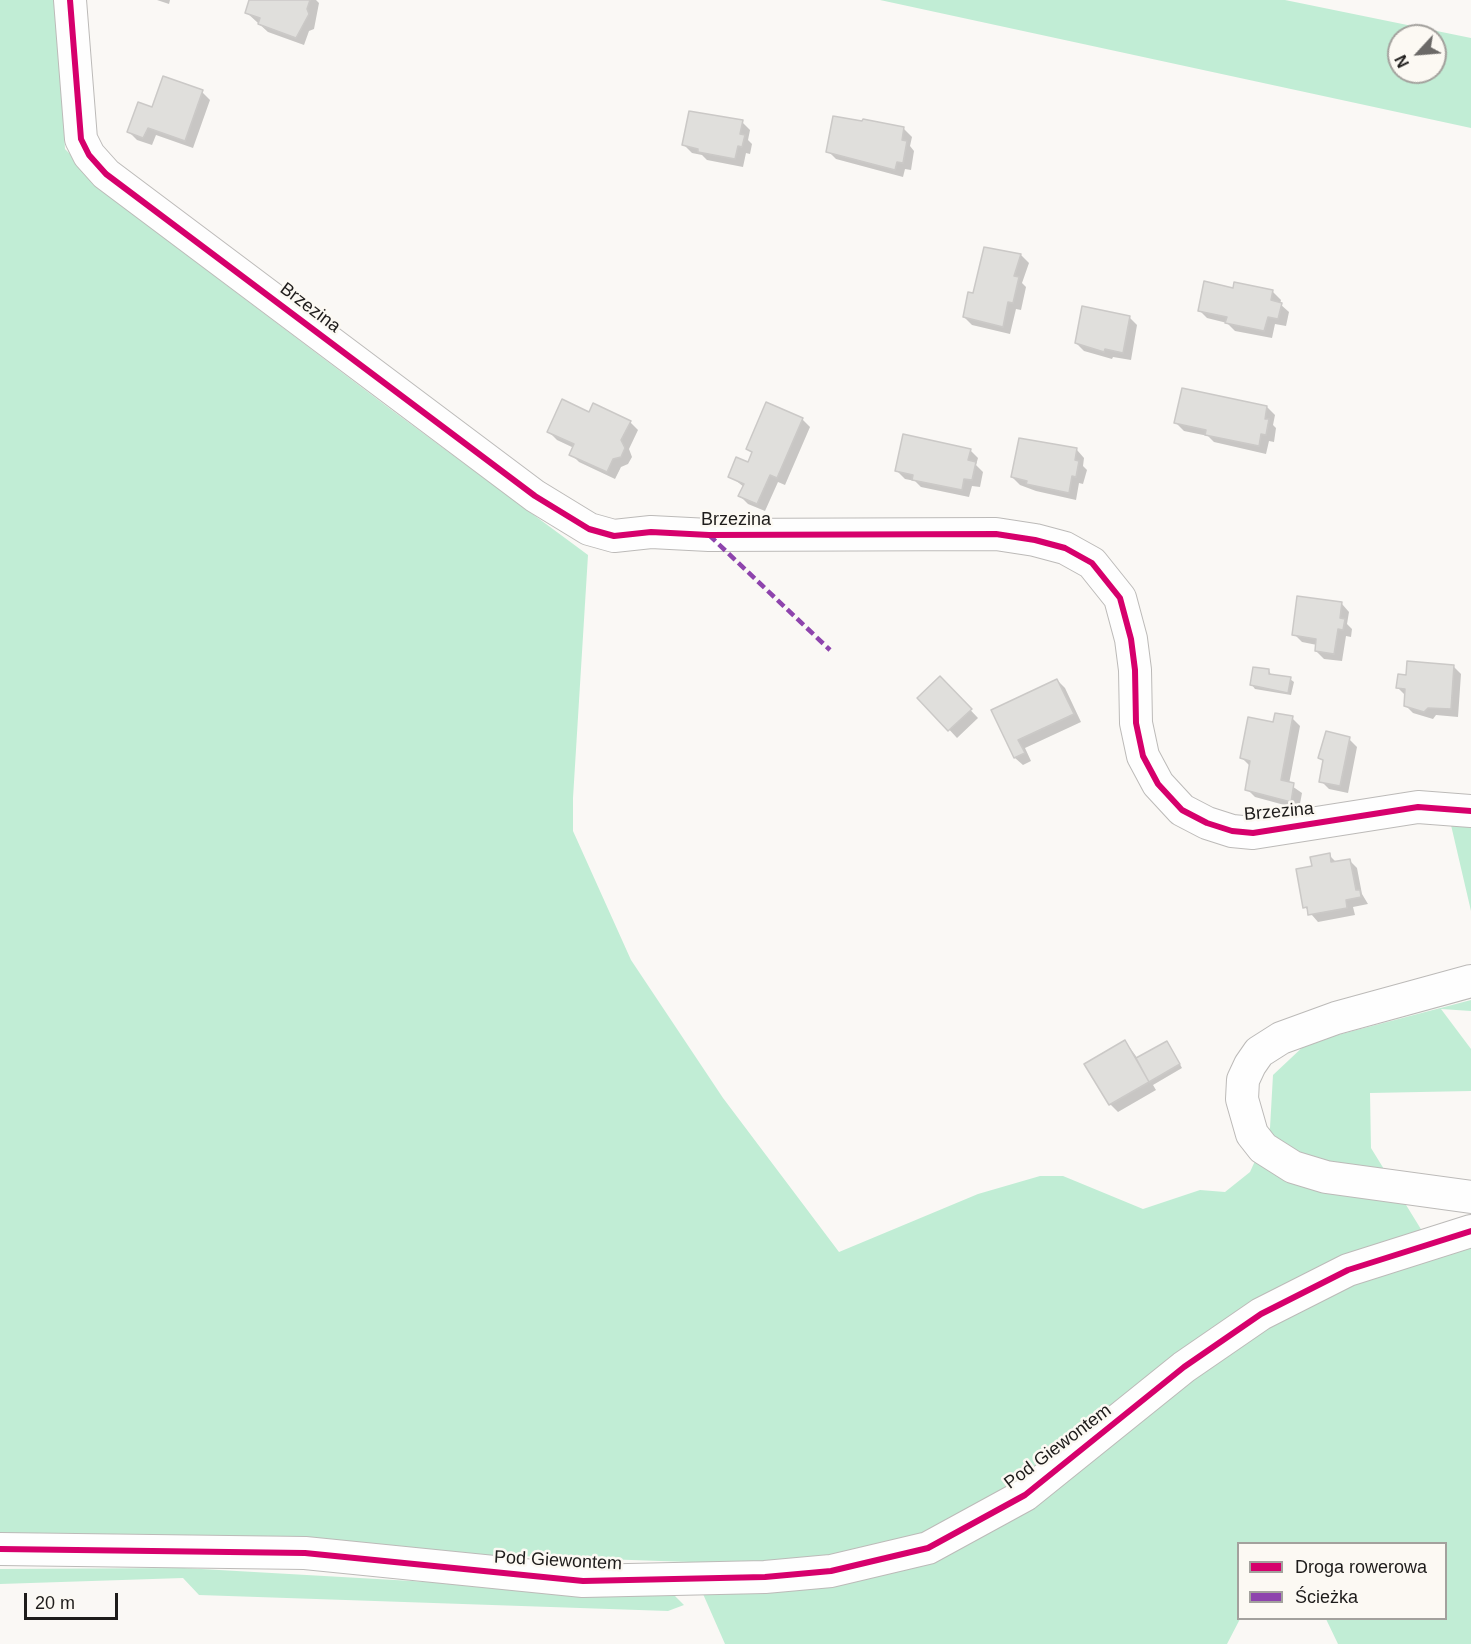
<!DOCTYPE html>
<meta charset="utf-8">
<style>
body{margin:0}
#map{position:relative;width:1471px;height:1644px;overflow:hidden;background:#faf8f5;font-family:Helvetica,sans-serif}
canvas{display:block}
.legend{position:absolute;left:1237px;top:1542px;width:210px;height:78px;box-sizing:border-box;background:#fcf9f3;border:2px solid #a3a19d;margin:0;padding:8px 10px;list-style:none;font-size:18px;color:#1e1c1b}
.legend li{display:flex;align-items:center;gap:12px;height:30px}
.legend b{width:30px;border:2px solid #a3a19d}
.north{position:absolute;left:1387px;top:24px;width:60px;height:60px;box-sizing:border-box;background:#fcf9f3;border:2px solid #a3a19d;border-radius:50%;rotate:244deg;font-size:16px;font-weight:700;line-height:24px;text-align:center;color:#1e1c1b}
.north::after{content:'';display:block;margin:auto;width:21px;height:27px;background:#6b6967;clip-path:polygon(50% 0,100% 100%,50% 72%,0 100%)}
.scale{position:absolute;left:24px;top:1593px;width:94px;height:27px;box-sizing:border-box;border:3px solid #1e1c1b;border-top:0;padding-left:8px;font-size:18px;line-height:21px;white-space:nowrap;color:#1e1c1b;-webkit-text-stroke:4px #fcf9f3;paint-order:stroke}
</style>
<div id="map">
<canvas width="1471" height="1644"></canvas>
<ul class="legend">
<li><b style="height:8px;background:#d6006c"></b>Droga rowerowa</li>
<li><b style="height:8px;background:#8e44ad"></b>Ścieżka</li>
</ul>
<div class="north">N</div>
<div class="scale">20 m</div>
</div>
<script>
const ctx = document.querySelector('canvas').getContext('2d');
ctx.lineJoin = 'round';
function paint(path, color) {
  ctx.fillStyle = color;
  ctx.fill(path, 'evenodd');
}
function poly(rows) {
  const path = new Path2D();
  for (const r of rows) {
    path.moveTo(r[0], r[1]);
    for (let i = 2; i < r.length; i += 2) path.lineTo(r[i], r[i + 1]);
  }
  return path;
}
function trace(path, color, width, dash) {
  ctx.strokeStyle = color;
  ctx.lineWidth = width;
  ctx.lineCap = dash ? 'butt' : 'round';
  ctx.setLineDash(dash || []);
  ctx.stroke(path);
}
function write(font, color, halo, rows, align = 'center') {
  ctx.font = font + ' Helvetica,sans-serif';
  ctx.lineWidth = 5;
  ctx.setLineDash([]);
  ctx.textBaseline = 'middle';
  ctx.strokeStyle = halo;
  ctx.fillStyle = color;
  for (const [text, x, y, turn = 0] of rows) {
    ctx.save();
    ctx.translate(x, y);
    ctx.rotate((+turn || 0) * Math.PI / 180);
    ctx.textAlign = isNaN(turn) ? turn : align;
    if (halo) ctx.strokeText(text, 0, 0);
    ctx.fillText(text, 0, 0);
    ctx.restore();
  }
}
const green = poly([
 [0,0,56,0,65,149,122,206,389,408,588,555,573,798,573,831,631,960,723,1098,839,1252,978,1194,1040,1176,1063,1176,1143,1209,1200,1190,1225,1192,1250,1172,1270,1128,1273,1075,1307,1043,1471,1000,1471,1011,1441,1009,1471,1049,1471,1091,1370,1093,1371,1148,1435,1252,1471,1243,1471,1644,1338,1644,1326,1619,1446,1618,1446,1544,1238,1544,1240,1619,1227,1644,725,1644,689,1562,0,1538],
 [880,0,1285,0,1471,38,1471,128],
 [1399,36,1435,36,1435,72,1399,72],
 [1451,825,1471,826,1471,911],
 [184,1568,675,1596,684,1605,668,1611,199,1595,183,1578,0,1584,0,1569]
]);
const shadow = poly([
 [157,0,170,0,169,4],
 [251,0,316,0,319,3,314,29,309,31,304,45,268,32,247,13],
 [202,92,210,100,193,148,156,135,152,145,137,140,129,132,153,109],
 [864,120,904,129,912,137,910,146,914,151,911,170,905,169,903,177,836,159,828,151],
 [742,122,750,130,748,140,752,144,750,154,746,153,743,167,707,160,702,155,692,153,684,145],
 [985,249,1021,255,1029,263,1022,283,1026,287,1021,310,1016,309,1010,334,972,325,964,317,975,294],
 [1235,283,1273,292,1281,300,1280,304,1289,312,1286,326,1275,324,1272,338,1235,331,1227,323,1207,318,1199,310,1234,289],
 [1129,317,1137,325,1131,360,1113,357,1112,359,1084,351,1076,343],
 [1267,407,1275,415,1273,425,1276,428,1274,442,1269,441,1266,454,1214,442,1208,436,1184,431,1176,423],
 [589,414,630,422,638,430,629,449,632,457,628,464,621,467,615,479,579,462,571,454,574,448,557,440,549,432],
 [802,419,810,427,785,485,778,482,765,511,748,504,740,496,744,487,730,476,748,464,753,454,748,449],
 [970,450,978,458,976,465,983,472,980,487,972,486,969,497,921,487,915,481,905,479,897,471],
 [1077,450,1084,458,1083,466,1087,470,1083,484,1079,483,1076,500,1036,491,1020,485,1012,477],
 [1342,604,1349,612,1347,624,1352,629,1351,637,1346,636,1342,661,1324,659,1316,651,1317,645,1302,642,1294,634],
 [1453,666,1461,674,1458,717,1436,715,1433,719,1413,713,1405,705,1406,696,1398,688,1408,676],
 [1269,671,1272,676,1290,679,1294,682,1291,695,1255,689,1252,685],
 [940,678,978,718,957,738,920,698],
 [1057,680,1065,688,1081,722,1025,748,1031,761,1023,765,1015,758,993,711],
 [1292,718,1300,726,1289,784,1302,793,1299,809,1255,797,1247,789,1251,767,1242,758],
 [1349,739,1357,747,1348,793,1329,789,1321,781,1324,762,1320,758],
 [1329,855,1337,863,1349,860,1357,868,1362,894,1368,904,1353,907,1355,915,1318,922,1305,907,1314,867],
 [1125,1041,1138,1059,1170,1046,1182,1068,1153,1085,1156,1090,1118,1112,1110,1104]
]);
const building = poly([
 [249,0,310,0,307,9,309,14,296,38,258,24,260,18,245,13,249,0],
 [163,76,203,90,185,141,148,128,143,138,127,132,138,102,152,107,163,76],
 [689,111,743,120,740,134,745,135,742,147,738,146,735,159,698,152,698,149,682,145,689,111],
 [833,116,862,121,863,119,904,127,902,140,907,141,903,163,897,162,895,170,826,152,833,116],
 [984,247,1021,254,1014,276,1019,277,1013,303,1008,302,1003,327,963,317,968,292,973,293,984,247],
 [1204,281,1233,288,1234,282,1273,290,1271,300,1282,303,1278,319,1268,317,1264,331,1225,323,1227,317,1198,311,1204,281],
 [1082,306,1130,316,1123,353,1105,349,1104,352,1075,343,1082,306],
 [1182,388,1267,406,1265,419,1269,419,1266,435,1261,434,1259,446,1205,435,1206,430,1174,423,1182,388],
 [562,399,589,412,593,403,631,421,621,440,625,448,621,457,613,459,607,472,569,455,574,444,547,432,562,399],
 [766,402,803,418,777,478,770,475,757,504,738,496,744,484,728,477,736,457,748,462,752,452,746,449,766,402],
 [903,434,971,449,968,460,976,462,972,480,964,479,962,490,912,480,913,475,895,471,903,434],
 [1019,438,1077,448,1075,460,1079,461,1076,477,1072,476,1069,493,1026,484,1027,481,1011,477,1019,438],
 [1297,596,1342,602,1340,618,1345,619,1343,630,1338,629,1334,654,1315,651,1316,639,1292,635,1297,596],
 [1407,661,1454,665,1451,709,1428,708,1424,712,1404,706,1405,689,1396,688,1398,674,1406,675,1407,661],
 [1253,667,1269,669,1269,674,1291,677,1288,693,1250,685,1253,667],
 [940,676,972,709,948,731,917,698,940,676],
 [1057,679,1074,714,1018,740,1025,753,1014,758,991,710,1057,679],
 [1275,713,1293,716,1281,780,1294,783,1291,802,1245,790,1250,761,1240,758,1248,717,1273,722,1275,713],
 [1326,731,1350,737,1340,786,1319,782,1323,760,1318,758,1326,731],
 [1330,853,1331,862,1350,859,1356,890,1360,890,1361,897,1346,900,1347,908,1308,915,1307,907,1303,908,1296,869,1312,866,1310,857,1330,853],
 [1125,1040,1149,1082,1109,1105,1084,1064,1125,1040],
 [1167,1041,1180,1064,1149,1082,1136,1058,1167,1041]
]);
const minor = poly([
 [70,0,81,139,89,155,106,174,535,496,589,529,614,536,651,532,709,535,996,534,1035,540,1065,548,1092,563,1120,598,1131,639,1135,670,1136,723,1143,756,1158,784,1182,810,1207,823,1232,831,1253,833,1418,807,1471,811],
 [1471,981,1336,1018,1281,1038,1259,1052,1250,1065,1243,1080,1242,1099,1252,1134,1263,1148,1293,1167,1326,1177,1471,1197],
 [0,1549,305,1553,583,1581,765,1577,831,1571,928,1548,1025,1495,1184,1367,1261,1314,1348,1270,1471,1231]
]);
const quiet = poly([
 [709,535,830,650]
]);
const cycleway = poly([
 [70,0,81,139,89,155,106,174,535,496,589,529,614,536,651,532,709,535,996,534,1035,540,1065,548,1092,563,1120,598,1131,639,1135,670,1136,723,1143,756,1158,784,1182,810,1207,823,1232,831,1253,833,1418,807,1471,811],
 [0,1549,305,1553,583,1581,765,1577,831,1571,928,1548,1025,1495,1184,1367,1261,1314,1348,1270,1471,1231]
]);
const streetNames = [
 ["Brzezina",310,308,37],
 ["Brzezina",736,520],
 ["Brzezina",1279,812,-5],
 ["Pod Giewontem",1058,1447,-37],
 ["Pod Giewontem",558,1561,3]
];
paint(green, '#c1edd5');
paint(shadow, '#0003');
paint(building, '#e0dfdc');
trace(building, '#cbc9c7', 1.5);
trace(minor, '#bcbab8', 34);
trace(minor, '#fefefe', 32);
trace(quiet, '#8e44ad', 4.5, [9, 4.5]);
trace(cycleway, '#d6006c', 6);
write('18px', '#1e1c1b', '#fcf9f3', streetNames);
</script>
